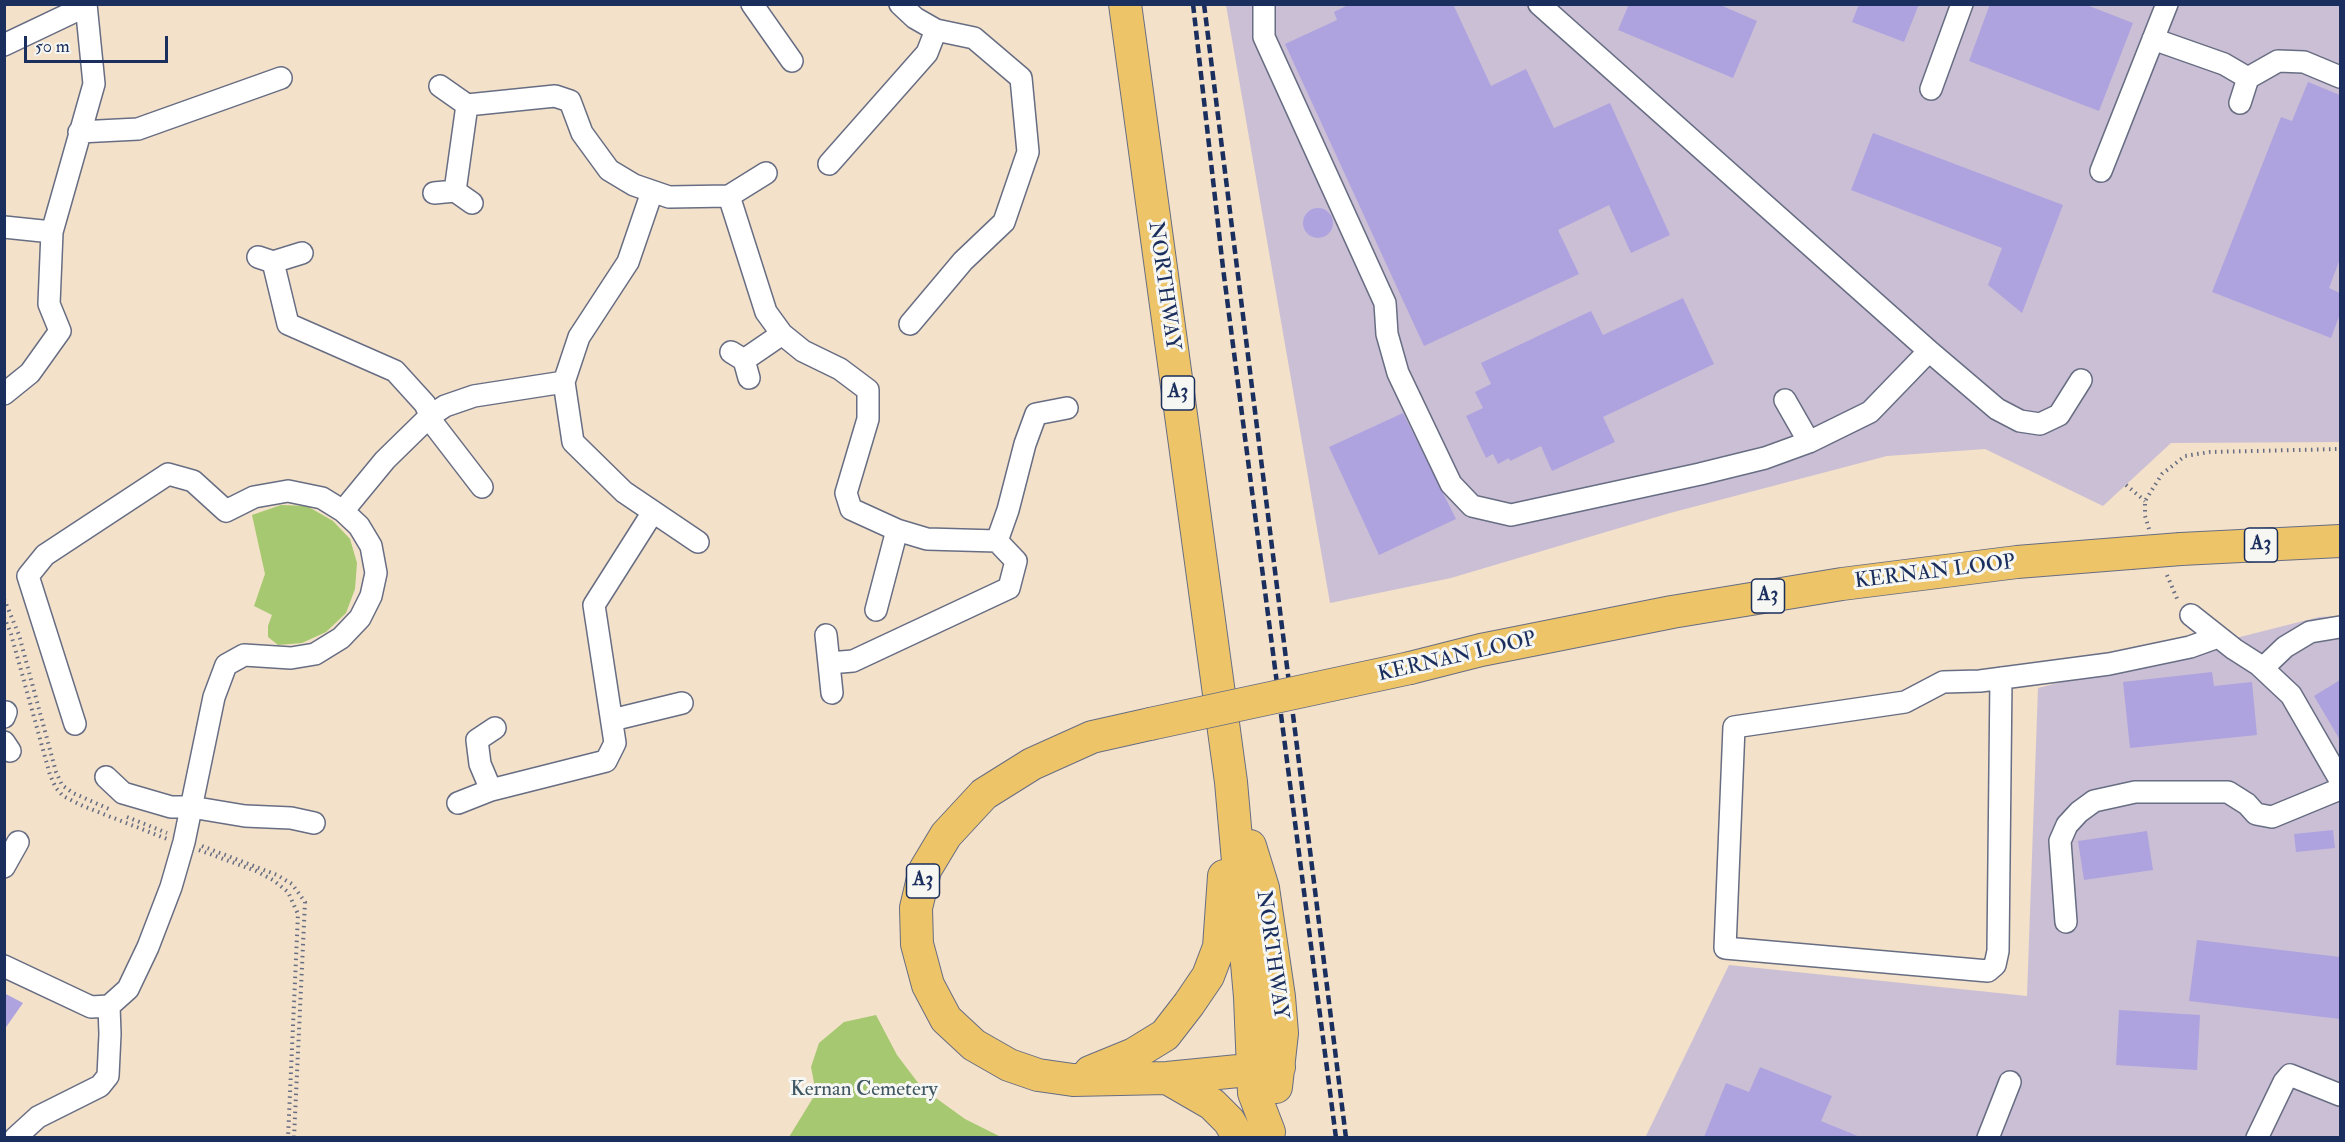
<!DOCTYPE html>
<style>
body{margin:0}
#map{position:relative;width:2345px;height:1142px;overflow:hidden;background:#f3e1c9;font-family:"IM FELL Double Pica",serif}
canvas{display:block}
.frame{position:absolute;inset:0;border:6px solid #1b2f5e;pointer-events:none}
.scale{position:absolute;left:24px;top:36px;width:144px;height:27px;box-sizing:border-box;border:3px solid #1b2f5e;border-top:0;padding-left:8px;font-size:18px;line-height:21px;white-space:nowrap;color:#1b2f5e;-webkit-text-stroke:4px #f6f6f2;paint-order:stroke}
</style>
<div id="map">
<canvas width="2345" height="1142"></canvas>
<div class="frame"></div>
<div class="scale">50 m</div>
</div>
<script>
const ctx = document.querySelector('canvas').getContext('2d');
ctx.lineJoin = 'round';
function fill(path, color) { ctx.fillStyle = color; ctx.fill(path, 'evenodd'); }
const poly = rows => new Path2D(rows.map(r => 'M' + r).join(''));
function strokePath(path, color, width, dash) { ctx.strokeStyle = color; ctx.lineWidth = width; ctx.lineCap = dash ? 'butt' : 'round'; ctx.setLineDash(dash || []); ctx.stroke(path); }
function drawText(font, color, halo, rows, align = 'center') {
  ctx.font = font + ' "IM FELL Double Pica",serif'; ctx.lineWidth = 6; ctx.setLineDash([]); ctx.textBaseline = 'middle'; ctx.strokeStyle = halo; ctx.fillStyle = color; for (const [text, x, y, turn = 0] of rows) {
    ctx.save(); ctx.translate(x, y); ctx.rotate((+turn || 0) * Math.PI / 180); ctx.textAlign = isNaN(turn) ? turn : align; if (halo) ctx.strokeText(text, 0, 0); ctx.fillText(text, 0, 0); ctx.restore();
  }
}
const industrial = poly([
 [1226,5,2340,5,2340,442,2171,443,2103,506,1985,449,1887,456,1670,513,1451,578,1330,603],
 [2340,616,2340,1137,1645,1138,1729,965,2027,996,2038,688,2319,617]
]);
const green = poly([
 [281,505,307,506,333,521,350,539,357,563,355,589,346,613,326,632,302,643,278,645,268,637,268,626,272,615,254,606,265,574,252,515],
 [876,1015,897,1055,922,1088,965,1119,1001,1137,789,1137,816,1093,811,1067,819,1043,844,1022]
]);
const building = poly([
 [1350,4,1453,4,1491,86,1526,69,1554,128,1610,103,1670,235,1631,253,1609,205,1558,230,1579,274,1424,346,1285,44,1337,20,1334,12],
 [1629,4,1718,4,1757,21,1733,78,1618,30],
 [1859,4,1919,4,1904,42,1852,22],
 [1990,4,2084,4,2133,23,2099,111,1969,61],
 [2308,82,2340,95,2340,259,2329,288,2340,293,2340,314,2331,338,2212,292,2281,117,2292,121],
 [1873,133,2063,205,2022,313,1988,285,2002,248,1851,190],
 '1303 223a15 15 0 1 1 30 0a15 15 0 1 1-30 0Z',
 [1683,298,1714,364,1603,417,1615,442,1552,471,1541,446,1510,461,1509,458,1498,464,1493,454,1486,458,1466,416,1483,408,1475,392,1491,384,1481,363,1591,311,1603,335],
 [1403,413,1456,519,1379,555,1329,447],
 [2212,672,2214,686,2252,682,2257,735,2130,748,2123,682],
 [2340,680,2340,740,2314,696],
 [2333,830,2335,848,2296,852,2294,834],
 [2147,831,2153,870,2084,880,2078,841],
 [2197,940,2340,957,2340,1019,2189,1001],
 [4,993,23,1003,4,1030],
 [2119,1010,2200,1015,2197,1070,2116,1065],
 [1760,1067,1832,1096,1821,1121,1860,1137,1704,1137,1726,1083,1749,1092]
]);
const path = poly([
 [2126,485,2145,501],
 [2149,529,2145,516,2145,501,2162,474,2185,456,2210,452,2340,449],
 [2167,575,2178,601],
 [4,599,19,635,56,772,62,785,73,793,109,809],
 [4,617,11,634,50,775,56,788,63,796,83,806,167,839],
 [127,817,167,833],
 [202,846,277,875,292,884,305,902,294,1138],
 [199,850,256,871,273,880,288,892,298,914,288,1138]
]);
const minor = poly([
 [752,4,792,61],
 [900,4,915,18,936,30,974,38,1021,78,1028,152,1004,222,963,261,910,324],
 [1264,4,1264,37,1385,303,1387,334,1398,373,1451,484,1472,506,1511,515,1700,474,1765,458,1809,442,1870,412,1929,351],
 [1539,4,1929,351,1997,409,2020,421,2040,424,2059,415,2081,380],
 [2153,39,2224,64,2248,78,2240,103],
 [4,45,86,6],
 [2248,78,2278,61,2304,62,2340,77],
 [440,86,467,105,555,96,570,101,582,133,609,170,634,185,669,197,729,196,766,173],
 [1931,89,1962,4],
 [79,132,138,129,281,78],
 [829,164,927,53,936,30],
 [2101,171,2167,4],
 [455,191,467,105],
 [652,192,628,262,579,337,564,382,573,442,624,492,698,542],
 [434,193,455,191,472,203],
 [729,196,766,312,782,334,803,351,840,369,868,390,868,419,846,493,851,509,897,530,927,539,997,541,1016,561,1009,588,853,661,829,663],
 [4,227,52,232],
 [258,257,273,262,302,253],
 [273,262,288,324,395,371,425,404,435,426,482,487],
 [731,352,744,360,749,378],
 [744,360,782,334],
 [4,394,30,373,60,331,49,304,52,232,94,84,86,4],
 [1785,400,1809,442],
 [343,511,385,460,430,416,445,406,474,396,564,382],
 [997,541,1008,510,1025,444,1036,414,1067,408],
 [876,610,897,530],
 [2191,615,2234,649,2259,665,2291,695,2340,780],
 [826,635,832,693],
 [2263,668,2285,647,2310,632,2340,627],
 [2001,678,1998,951,1995,965,1988,971,1725,948,1734,727,1905,702,1943,682,1980,681,2109,664,2190,647,2218,637],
 [4,717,6,712],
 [612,720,682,703],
 [4,742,10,751],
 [106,777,123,793,171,807,191,807,245,816,291,818,314,823],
 [491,790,480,764,477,740,495,728],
 [458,803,491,790,606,761,615,743,594,605,653,512],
 [4,867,18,842],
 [2066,922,2060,841,2067,825,2079,812,2094,801,2135,792,2228,792,2247,804,2256,814,2272,817,2340,789],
 [4,966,91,1007,109,1006,128,989,148,947,171,887,184,842,214,697,226,665,244,655,291,658,315,654,341,638,360,618,371,596,376,573,371,546,359,526,343,511,322,498,288,491,254,497,226,511,193,481,168,474,45,555,28,576,75,724],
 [15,1138,38,1117,100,1086,108,1076,110,1034,109,1006],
 [1988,1138,2010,1082],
 [2257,1138,2284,1082,2290,1075,2340,1095]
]);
const highway = poly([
 [1125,4,1231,782,1250,997,1254,1093,1269,1132],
 [2181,549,2340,541],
 [1410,668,1481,650,1672,612,1842,584,2017,562,2130,553],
 [1150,724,1092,737,1032,764,984,794,946,835,925,870,916,908,917,944,928,985,946,1019,974,1045,1009,1065,1038,1075,1073,1080,1167,1078,1279,1067],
 [1250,846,1263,888,1279,997,1282,1033,1276,1087],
 [1090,1072,1134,1054,1165,1035,1189,1004,1208,976,1219,947,1224,876],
 [1167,1078,1212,1104,1229,1121,1239,1138]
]);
const rail = poly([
 [1193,4,1223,268,1336,1138],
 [1204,4,1346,1138]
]);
const highwayBridge = poly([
 [2130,553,2181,549],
 [1150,724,1410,668]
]);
const shields = [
 [1178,393,33],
 [2261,545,33],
 [1768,596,33],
 [923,881,33]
];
const shieldNames = [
 ["A3",1178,393],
 ["A3",2261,545],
 ["A3",1768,596],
 ["A3",923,881]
];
const streetNames = [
 ["NORTHWAY",1163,286,82],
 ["KERNAN LOOP",1935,573,-7],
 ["KERNAN LOOP",1457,658,-13],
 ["NORTHWAY",1271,955,82]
];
const parkNames = [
 ["Kernan Cemetery",864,1090]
];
fill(industrial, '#cbbfd5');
fill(green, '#a6c870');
fill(building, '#aea3df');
strokePath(minor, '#676d83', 24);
strokePath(highway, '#676d83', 34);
strokePath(path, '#676d83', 4, [1.5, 4.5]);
strokePath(minor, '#fff', 21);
strokePath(highway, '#eec469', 32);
strokePath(rail, '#1b2f5e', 4.5, [9, 4.5]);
strokePath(highwayBridge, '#676d83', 34, []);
strokePath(highwayBridge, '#eec469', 32);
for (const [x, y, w] of shields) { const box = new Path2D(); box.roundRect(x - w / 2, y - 17, w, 34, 4.5); ctx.fillStyle = '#f6f6f2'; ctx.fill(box); strokePath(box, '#1b2f5e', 1.5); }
drawText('bold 20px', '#1b2f5e', null, shieldNames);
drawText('21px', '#1b2f5e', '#f6f6f2', streetNames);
drawText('21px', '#3e5562', '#f6f6f2', parkNames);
</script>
